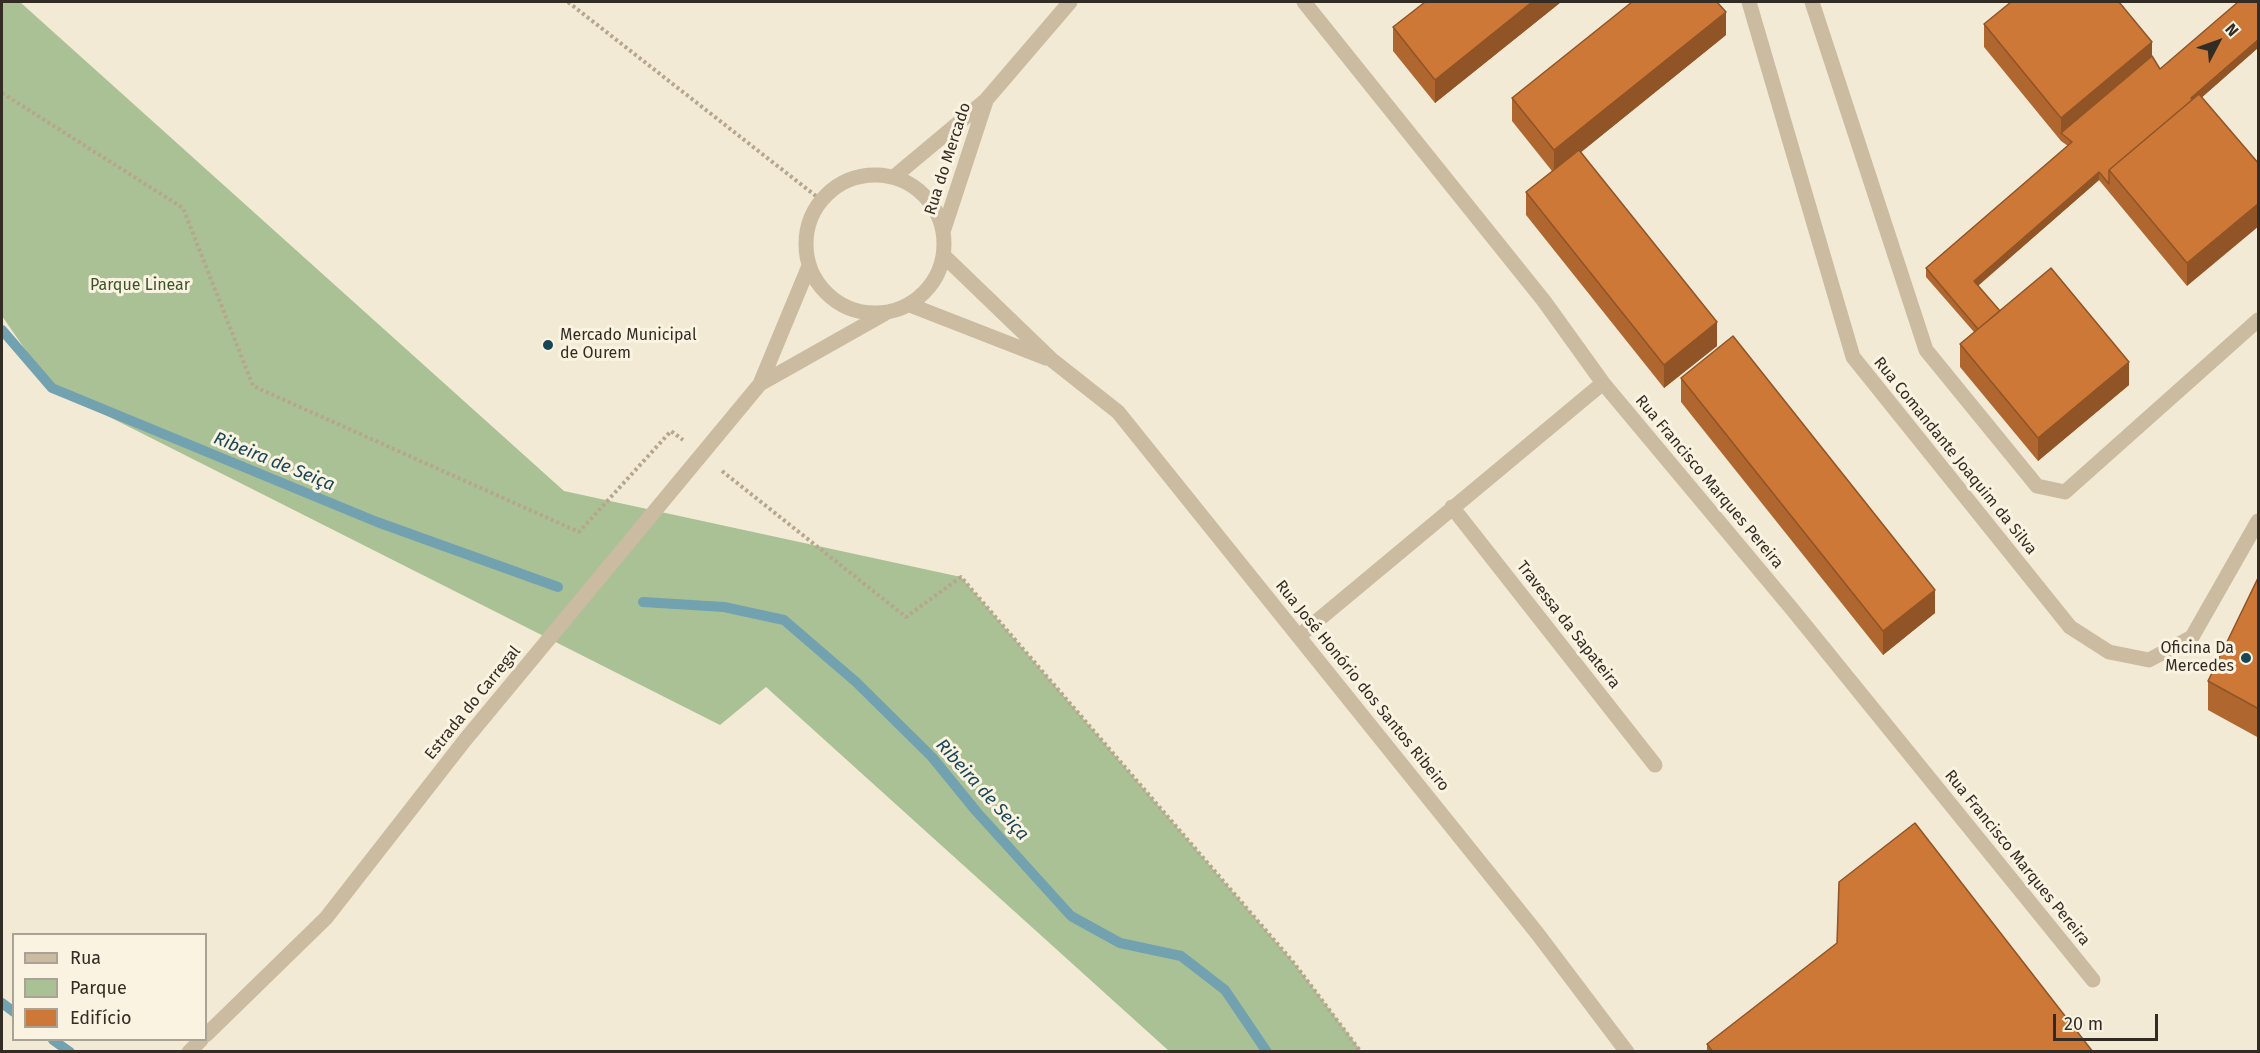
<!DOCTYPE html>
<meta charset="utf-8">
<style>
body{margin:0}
#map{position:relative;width:2260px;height:1053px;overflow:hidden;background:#f2ead5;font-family:"Fira Sans",sans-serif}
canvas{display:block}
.frame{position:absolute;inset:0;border:3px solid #332c24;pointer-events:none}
.legend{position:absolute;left:12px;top:933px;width:195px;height:108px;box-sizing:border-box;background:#faf3e1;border:2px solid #aaa395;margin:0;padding:8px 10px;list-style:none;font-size:18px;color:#332c24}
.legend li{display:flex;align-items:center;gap:12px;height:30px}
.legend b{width:30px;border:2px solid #aaa395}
.north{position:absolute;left:2188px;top:12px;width:60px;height:60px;-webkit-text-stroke:4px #faf3e1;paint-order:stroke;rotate:49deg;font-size:16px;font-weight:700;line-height:24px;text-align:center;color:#332c24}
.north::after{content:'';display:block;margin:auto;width:21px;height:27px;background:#332c24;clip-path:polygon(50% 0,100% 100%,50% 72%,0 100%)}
.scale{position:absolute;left:2053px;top:1014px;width:105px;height:27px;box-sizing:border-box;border:3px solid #332c24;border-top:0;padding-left:8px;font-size:18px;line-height:21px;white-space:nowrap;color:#332c24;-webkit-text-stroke:4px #faf3e1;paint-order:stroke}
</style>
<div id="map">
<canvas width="2260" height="1053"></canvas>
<div class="frame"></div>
<ul class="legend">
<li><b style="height:8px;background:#cabba1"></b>Rua</li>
<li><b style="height:16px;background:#aac195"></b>Parque</li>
<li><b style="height:16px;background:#cd7837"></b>Edifício</li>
</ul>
<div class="north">N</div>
<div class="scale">20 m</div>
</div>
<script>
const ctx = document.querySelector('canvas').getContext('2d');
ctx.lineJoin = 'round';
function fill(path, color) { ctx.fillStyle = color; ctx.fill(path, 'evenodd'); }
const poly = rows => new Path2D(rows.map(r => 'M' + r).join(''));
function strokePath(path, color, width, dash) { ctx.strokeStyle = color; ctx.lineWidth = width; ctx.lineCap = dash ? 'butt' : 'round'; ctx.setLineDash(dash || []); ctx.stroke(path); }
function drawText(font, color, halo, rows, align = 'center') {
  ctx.font = font + ' "Fira Sans",sans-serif'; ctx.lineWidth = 6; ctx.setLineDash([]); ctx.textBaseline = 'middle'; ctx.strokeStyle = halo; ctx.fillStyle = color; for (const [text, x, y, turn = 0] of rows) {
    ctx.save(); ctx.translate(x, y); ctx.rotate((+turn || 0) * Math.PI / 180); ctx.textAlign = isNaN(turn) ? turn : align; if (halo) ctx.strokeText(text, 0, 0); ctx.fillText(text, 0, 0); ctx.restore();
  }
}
const green = poly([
 [2,2,20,2,564,491,961,577,1294,963,1361,1051,1169,1051,766,687,720,725,52,388,2,316]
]);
const stream = poly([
 [2,330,52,388,377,522,558,587],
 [643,602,724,607,784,620,856,682,932,757,976,811,1071,916,1120,943,1181,956,1225,990,1267,1052],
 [2,1003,14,1012],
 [53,1040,70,1052]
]);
const path = poly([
 [568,2,821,200],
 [2,93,183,208,253,386,579,532,671,431,683,440],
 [722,471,906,617,961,577,1294,963,1361,1052]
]);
const lane = poly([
 [1812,2,1926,350,2037,486,2065,492,2258,320]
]);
const street = poly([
 [1304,2,1544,301,1603,383,1792,609,2093,980],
 [1749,2,1853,357,2070,627,2109,652,2149,660,2192,637,2258,521],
 '806 244a69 69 0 1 1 138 0a69 69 0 1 1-138 0Z',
 [895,176,986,100,1070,2],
 [944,229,986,101],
 [944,256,1052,360,1118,412,1537,933,1627,1052],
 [910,305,1046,358],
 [760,384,884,314],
 [1452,507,1655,765],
 [1299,636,1603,383],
 [206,1035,326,918,465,740,760,384,809,266],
 [189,1052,201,1040]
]);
const wall = poly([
 [1425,2,1561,2,1435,103,1393,51,1393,27],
 [2259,2,2259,47,2202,97,2187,286,2099,180,1978,286,2000,311,2129,385,2038,461,1960,367,1960,344,1974,332,1926,277,1926,268,2068,146,2061,141,1984,47,1984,24,2152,56,2160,69],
 [1726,35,1581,152,1717,346,1664,388,1526,215,1526,192,1552,171,1512,121,1512,98],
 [1681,378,1935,613,1883,655,1681,402],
 [2259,576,2259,738,2208,710,2208,681],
 [1707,1044,2093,1052,1707,1052]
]);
const shadedWall = poly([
 [1532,2,1561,2,1435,103,1435,80],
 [1726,12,1726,35,1554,174,1554,150],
 [2259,39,2259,47,2191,107,2191,98],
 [2152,42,2152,65,2061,133,2061,118],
 [2099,172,2099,180,1974,289,1974,281],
 [2259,203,2259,226,2187,286,2187,263],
 [1717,322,1717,346,1664,388,1664,365],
 [2129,362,2129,385,2038,461,2038,438],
 [1935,590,1935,613,1883,655,1883,631]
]);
const building = poly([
 [1425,2,1532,2,1435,80,1393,27,1425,2],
 [1632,2,1717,2,1726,12,1554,150,1512,98,1632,2],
 [2011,2,2119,2,2152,42,2061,118,1984,24,2011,2],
 [2238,2,2259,2,2259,39,2191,98,2192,100,2109,170,2109,184,2099,172,1974,281,2000,311,1978,329,1926,268,2072,142,2061,133,2152,56,2160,69,2238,2],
 [2199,94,2259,164,2259,203,2187,263,2109,170,2199,94],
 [1579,150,1717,322,1664,365,1526,192,1579,150],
 [2051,268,2129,362,2038,438,1960,344,2051,268],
 [1733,336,1935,590,1883,631,1681,378,1733,336],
 [2259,576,2259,709,2208,681,2259,576],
 [1915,823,2093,1052,1713,1052,1707,1044,1837,943,1839,882,1915,823]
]);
const markers = [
 [548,345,6,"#184657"],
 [2246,658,6,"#184657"]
];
const streetNames = [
 ["Rua do Mercado",948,159,-72],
 ["Rua Comandante Joaquim da Silva",1955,456,51],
 ["Rua Francisco Marques Pereira",1709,482,50],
 ["Travessa da Sapateira",1568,625,52],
 ["Rua José Honório dos Santos Ribeiro",1362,686,51],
 ["Estrada do Carregal",473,703,-51],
 ["Rua Francisco Marques Pereira",2017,858,51]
];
const parkNames = [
 ["Parque Linear",140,286]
];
const poiNames = [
 ["Mercado Municipal",560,336],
 ["de Ourem",560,354],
 ["Oficina Da",2234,649,"right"],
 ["Mercedes",2234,667,"right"]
];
const waterNames = [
 ["Ribeira de Seiça",274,462,22],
 ["Ribeira de Seiça",982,790,48]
];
fill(green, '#aac195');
strokePath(stream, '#72a2b0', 10);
strokePath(path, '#b6a68b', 4, [3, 3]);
strokePath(lane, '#cabba1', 15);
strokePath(street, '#cabba1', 15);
fill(wall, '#b0672f');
fill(shadedWall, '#905426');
fill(building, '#cd7837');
strokePath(building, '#905426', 1.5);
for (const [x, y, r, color] of markers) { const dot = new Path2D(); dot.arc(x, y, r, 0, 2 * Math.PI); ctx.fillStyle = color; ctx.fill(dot); strokePath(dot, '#faf3e1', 2); }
drawText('16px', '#332c24', '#faf3e1', streetNames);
drawText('16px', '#3a5327', '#faf3e1', parkNames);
drawText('16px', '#332c24', '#faf3e1', poiNames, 'left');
drawText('italic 18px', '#184657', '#faf3e1', waterNames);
</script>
